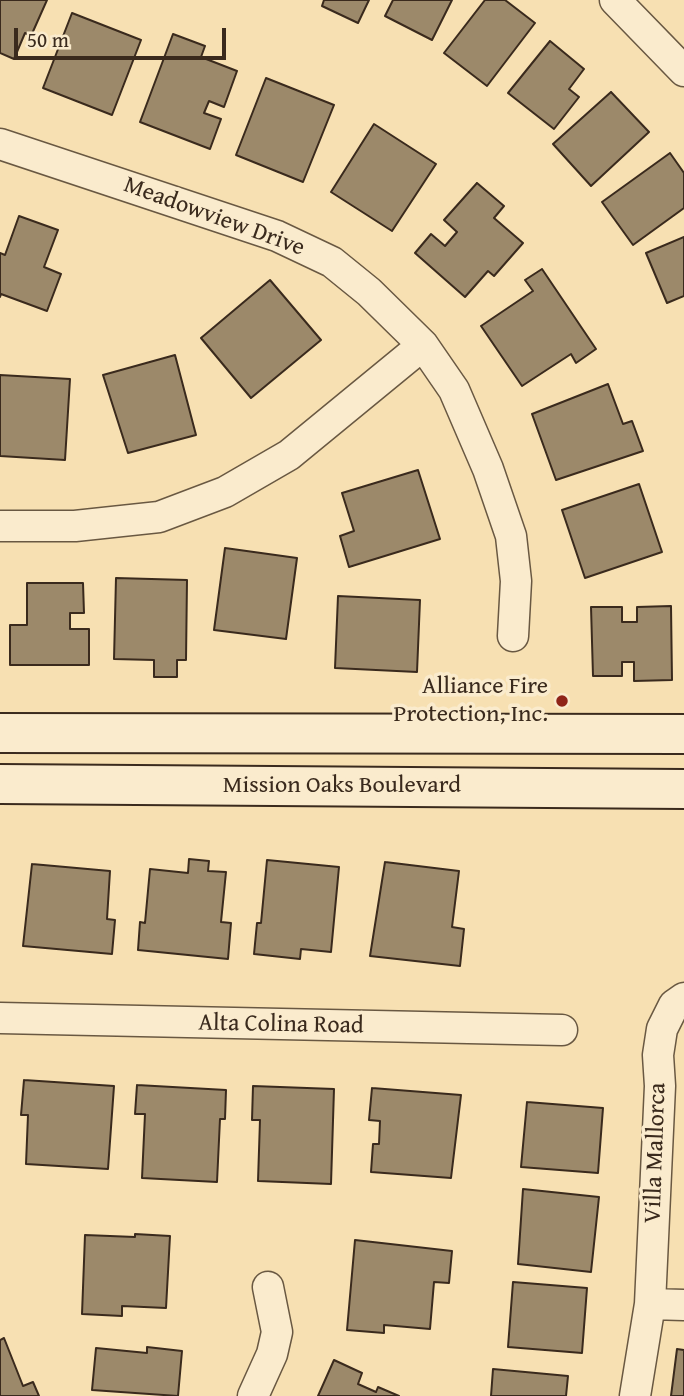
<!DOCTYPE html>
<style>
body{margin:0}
#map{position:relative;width:684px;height:1396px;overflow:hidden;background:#f7e0b2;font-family:"Gentium Book Plus",serif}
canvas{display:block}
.scale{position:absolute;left:14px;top:28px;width:212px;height:32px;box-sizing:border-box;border:4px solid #3a2a1d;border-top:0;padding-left:9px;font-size:21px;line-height:24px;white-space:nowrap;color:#3a2a1d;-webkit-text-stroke:5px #faebcd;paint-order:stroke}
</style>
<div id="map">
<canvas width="684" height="1396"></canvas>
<div class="scale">50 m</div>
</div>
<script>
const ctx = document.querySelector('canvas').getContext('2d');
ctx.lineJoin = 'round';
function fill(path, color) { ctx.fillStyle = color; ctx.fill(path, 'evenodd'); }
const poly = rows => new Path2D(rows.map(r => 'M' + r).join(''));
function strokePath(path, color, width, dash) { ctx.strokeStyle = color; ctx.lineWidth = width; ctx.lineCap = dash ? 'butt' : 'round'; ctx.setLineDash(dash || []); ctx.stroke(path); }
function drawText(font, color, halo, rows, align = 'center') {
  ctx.font = font + ' "Gentium Book Plus",serif'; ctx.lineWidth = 7; ctx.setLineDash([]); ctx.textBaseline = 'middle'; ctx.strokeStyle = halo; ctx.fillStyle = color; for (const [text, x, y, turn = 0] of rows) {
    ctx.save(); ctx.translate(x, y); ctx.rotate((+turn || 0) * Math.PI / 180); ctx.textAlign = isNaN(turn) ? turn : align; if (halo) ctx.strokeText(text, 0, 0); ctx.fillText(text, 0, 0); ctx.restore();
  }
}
const building = poly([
 [0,0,47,0,31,36,25,33,14,59,0,53,0,0],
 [324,0,369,0,358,23,322,6,324,0],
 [393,0,452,0,432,40,385,16,393,0],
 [485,0,505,0,535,23,487,86,444,53,485,0],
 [72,13,141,40,112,115,43,88,72,13],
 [173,34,205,46,201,57,237,71,224,107,209,101,204,113,221,119,210,149,140,122,173,34],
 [550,41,584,69,569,89,579,97,554,129,508,93,550,41],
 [266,78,334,105,303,182,236,155,266,78],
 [611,92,649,132,591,186,553,144,611,92],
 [374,124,436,164,392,231,331,192,374,124],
 [670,153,684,173,684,208,633,245,602,202,670,153],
 [477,183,504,206,494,218,523,243,494,276,488,271,465,297,415,253,431,234,445,246,457,232,444,220,477,183],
 [19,216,58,230,44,267,61,274,47,311,1,294,0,297,0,253,5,255,19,216],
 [684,237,684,296,667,303,646,253,684,237],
 [542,269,596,349,576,363,571,354,522,386,481,326,533,291,525,280,542,269],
 [270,280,321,340,251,398,201,338,270,280],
 [175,355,196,435,128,453,103,375,175,355],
 [0,375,70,379,65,460,0,456,0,375],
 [608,384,623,424,632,421,643,451,556,480,532,414,608,384],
 [418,470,440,539,349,567,340,536,354,531,342,493,418,470],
 [639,484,662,552,585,578,562,510,639,484],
 [225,548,297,558,286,639,214,630,225,548],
 [116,578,187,580,186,660,177,660,177,677,154,677,154,660,114,659,116,578],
 [27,583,83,583,84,613,70,613,70,629,89,629,89,665,10,665,10,625,27,625,27,583],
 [338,596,420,600,417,672,335,668,338,596],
 [671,606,672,680,634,681,634,662,622,662,622,676,593,676,591,607,622,607,622,622,637,622,637,607,671,606],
 [189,859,209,861,208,871,226,872,221,922,231,923,228,959,138,950,140,922,145,923,150,869,188,873,189,859],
 [267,860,339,867,331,952,301,949,300,959,254,954,257,923,261,923,267,860],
 [385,862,459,871,452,927,464,929,460,966,370,956,385,862],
 [32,864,110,871,107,919,115,920,112,954,23,946,32,864],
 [24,1080,114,1086,108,1169,26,1164,28,1115,21,1115,24,1080],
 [137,1085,226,1090,225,1119,220,1119,217,1182,142,1178,145,1114,135,1114,137,1085],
 [253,1086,334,1089,331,1184,258,1181,260,1120,252,1120,253,1086],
 [372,1088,461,1095,451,1178,371,1172,373,1144,379,1144,380,1121,369,1120,372,1088],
 [527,1102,603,1108,598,1173,521,1167,527,1102],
 [523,1189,599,1197,591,1272,518,1264,523,1189],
 [135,1234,170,1236,166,1308,122,1306,122,1316,82,1314,85,1235,135,1237,135,1234],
 [355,1240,452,1251,449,1283,434,1282,430,1329,384,1325,384,1333,347,1330,355,1240],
 [513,1282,587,1288,582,1353,508,1347,513,1282],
 [4,1338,23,1386,33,1382,39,1396,0,1396,0,1340,4,1338],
 [147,1347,182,1351,178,1396,92,1390,96,1348,147,1353,147,1347],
 [677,1349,684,1350,684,1396,671,1396,677,1349],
 [334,1360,362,1373,358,1384,376,1392,378,1387,399,1396,318,1396,334,1360],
 [493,1369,568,1376,566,1396,491,1396,493,1369]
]);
const minor = poly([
 [615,0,684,71],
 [0,144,277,236,332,262,369,292,423,345,454,390,488,469,511,536,516,581,513,636],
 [0,526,75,526,159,517,225,492,289,455,423,345],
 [0,1018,562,1030],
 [650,1304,684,1305],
 [253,1396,272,1354,277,1332,268,1287],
 [635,1396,650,1304,660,1086,658,1055,662,1029,674,1005,684,998]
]);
const secondary = poly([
 [0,733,684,734],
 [0,784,684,789]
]);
const markers = [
 [562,701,7,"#8f2418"]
];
const streetNames = [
 ["Meadowview Drive",214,217,20],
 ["Mission Oaks Boulevard",342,786],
 ["Alta Colina Road",281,1025,1],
 ["Villa Mallorca",656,1153,-88]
];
const poiNames = [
 ["Alliance Fire",548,687],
 ["Protection, Inc.",548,715]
];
fill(building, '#9c896a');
strokePath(building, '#3a2a1d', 2);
strokePath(minor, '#695842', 33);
strokePath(secondary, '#3a2a1d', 42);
strokePath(minor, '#faebcd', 30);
strokePath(secondary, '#faebcd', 38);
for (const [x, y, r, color] of markers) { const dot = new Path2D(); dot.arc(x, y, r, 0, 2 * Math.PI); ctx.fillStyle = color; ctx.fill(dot); strokePath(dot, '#faebcd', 2.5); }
drawText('24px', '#3a2a1d', '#faebcd', streetNames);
drawText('24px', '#3a2a1d', '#faebcd', poiNames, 'right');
</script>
